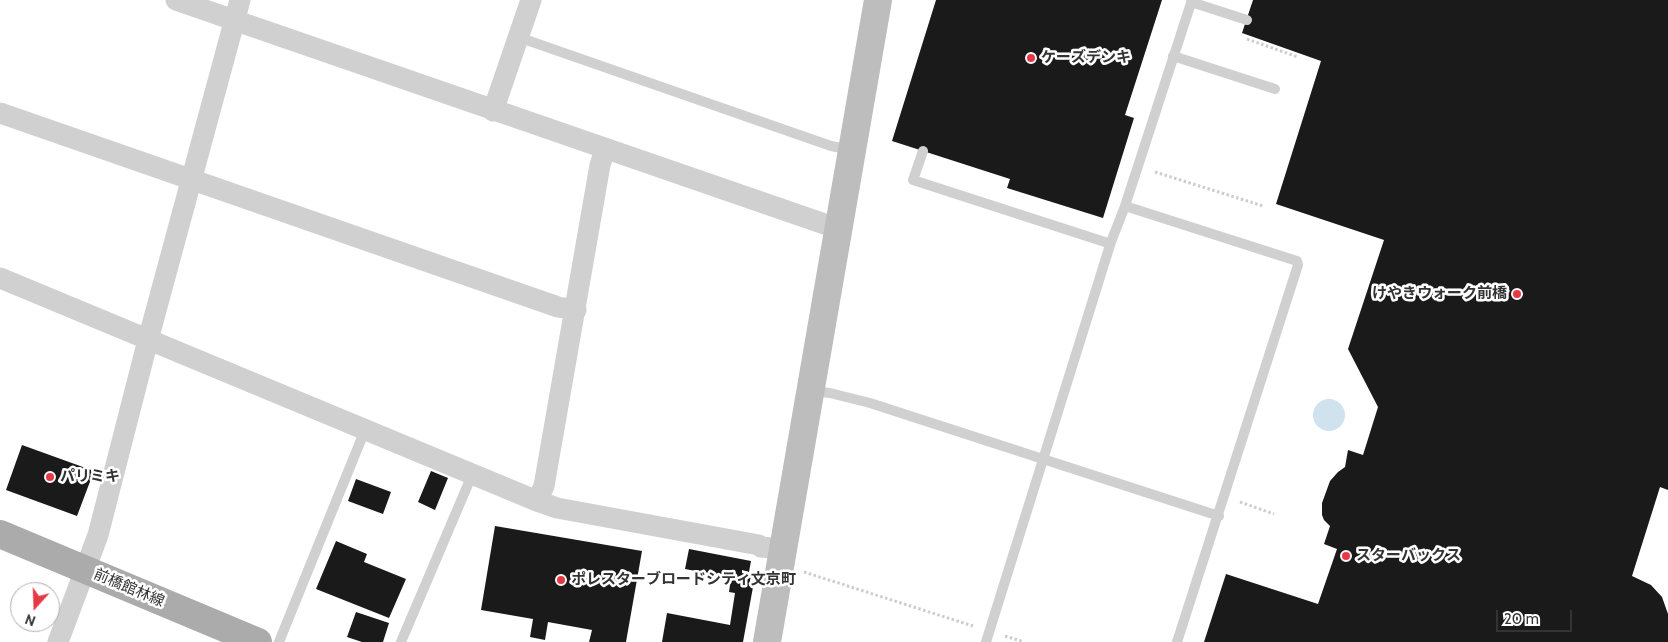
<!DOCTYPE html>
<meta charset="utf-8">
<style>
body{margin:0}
#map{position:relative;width:1668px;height:642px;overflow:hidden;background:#fff;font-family:Cabin,sans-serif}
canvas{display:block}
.north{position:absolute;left:10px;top:582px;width:50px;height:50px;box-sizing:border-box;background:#fff;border:1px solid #adadad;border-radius:50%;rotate:200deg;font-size:14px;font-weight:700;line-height:20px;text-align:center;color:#333}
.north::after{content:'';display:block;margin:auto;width:18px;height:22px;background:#e63946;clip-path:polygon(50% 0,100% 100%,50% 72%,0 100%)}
.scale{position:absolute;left:1496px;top:610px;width:76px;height:22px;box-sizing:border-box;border:2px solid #333;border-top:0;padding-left:6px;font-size:15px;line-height:18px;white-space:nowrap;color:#333;-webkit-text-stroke:4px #fff;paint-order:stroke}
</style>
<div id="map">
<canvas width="1668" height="642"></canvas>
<div class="north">N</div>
<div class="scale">20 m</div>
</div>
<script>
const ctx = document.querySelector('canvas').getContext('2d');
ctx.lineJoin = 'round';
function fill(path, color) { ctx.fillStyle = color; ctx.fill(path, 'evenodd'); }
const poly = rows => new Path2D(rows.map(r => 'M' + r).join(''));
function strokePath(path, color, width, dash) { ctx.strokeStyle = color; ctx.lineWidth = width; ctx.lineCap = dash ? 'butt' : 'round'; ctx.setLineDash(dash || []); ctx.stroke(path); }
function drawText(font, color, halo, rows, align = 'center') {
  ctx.font = font + ' Cabin,"Noto Sans JP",sans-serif'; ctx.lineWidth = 5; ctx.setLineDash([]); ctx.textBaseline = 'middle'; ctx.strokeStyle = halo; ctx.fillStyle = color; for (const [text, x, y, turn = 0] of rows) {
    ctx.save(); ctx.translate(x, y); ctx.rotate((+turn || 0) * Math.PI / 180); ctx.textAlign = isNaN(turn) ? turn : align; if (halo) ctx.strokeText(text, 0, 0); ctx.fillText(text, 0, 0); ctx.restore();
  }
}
const water = poly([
 '1313 415a16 16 0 1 1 32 0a16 16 0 1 1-32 0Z'
]);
const building = poly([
 [936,0,1162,0,1125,115,1134,118,1103,218,1007,188,1010,179,892,141],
 [1253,0,1668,0,1668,490,1660,487,1632,576,1651,585,1662,597,1668,614,1668,642,1204,642,1226,574,1318,604,1337,549,1324,544,1330,526,1324,520,1322,515,1322,503,1330,481,1338,472,1345,467,1348,450,1363,455,1378,407,1348,349,1384,240,1276,204,1321,61,1242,33],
 [22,445,94,471,77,516,6,490],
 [431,471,448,478,435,510,418,502],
 [356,479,391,492,383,514,348,501],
 [495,526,642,551,626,642,589,642,592,630,548,622,545,640,530,637,533,619,481,610],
 [336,541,367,554,364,562,406,579,389,618,316,589],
 [689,549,751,561,749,572,742,570,742,573,751,575,749,586,753,587,743,642,662,642,667,613,730,625,735,593,729,592,730,585,727,585,728,580,732,581,733,578,685,569],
 [356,612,389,623,383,642,362,642,347,637]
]);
const path = poly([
 [1247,39,1298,57],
 [1155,172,1263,206],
 [1240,502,1274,514],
 [804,572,973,626],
 [1005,636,1024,642]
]);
const lane = poly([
 [1191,2,1247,20],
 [518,37,831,146,851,150],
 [1173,56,1275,89],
 [923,151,913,180,1108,243,1111,242,1125,206,1192,0],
 [1125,206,1297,261,1298,265,1177,642],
 [812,391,830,393,870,403,1219,516],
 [279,642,365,430],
 [401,642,472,475],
 [986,642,1111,242]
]);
const street = poly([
 [176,0,839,229],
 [493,111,531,0],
 [0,113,558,307,576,310],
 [0,278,537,501,557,508,759,545,761,547,783,549],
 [537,501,544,486,600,165,605,150],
 [58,642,98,535,148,340,240,0]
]);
const secondary = poly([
 [767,642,878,0]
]);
const primary = poly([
 [0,534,258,642]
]);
const markers = [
 [1031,58,5,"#e63946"],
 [1517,294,5,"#e63946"],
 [50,477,5,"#e63946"],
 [1346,556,5,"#e63946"],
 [561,580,5,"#e63946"]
];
const poiNames = [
 ["ケーズデンキ",1041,58],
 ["けやきウォーク前橋",1507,294,"right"],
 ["パリミキ",60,477],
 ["スターバックス",1356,556],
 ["ポレスターブロードシティ文京町",571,580]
];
const streetNames = [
 ["前橋館林線",129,588,23]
];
fill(water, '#cfe2ee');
fill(building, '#1a1a1a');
strokePath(path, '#cdcdcd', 3, [2.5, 2.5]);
strokePath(lane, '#d0d0d0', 10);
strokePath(street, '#d0d0d0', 21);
strokePath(secondary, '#bdbdbd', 28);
strokePath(primary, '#ababab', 28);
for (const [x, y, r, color] of markers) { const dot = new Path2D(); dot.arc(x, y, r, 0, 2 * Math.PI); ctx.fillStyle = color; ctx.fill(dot); strokePath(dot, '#fff', 2); }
drawText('bold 15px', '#333', '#fff', poiNames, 'left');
drawText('15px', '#333', '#fff', streetNames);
</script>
